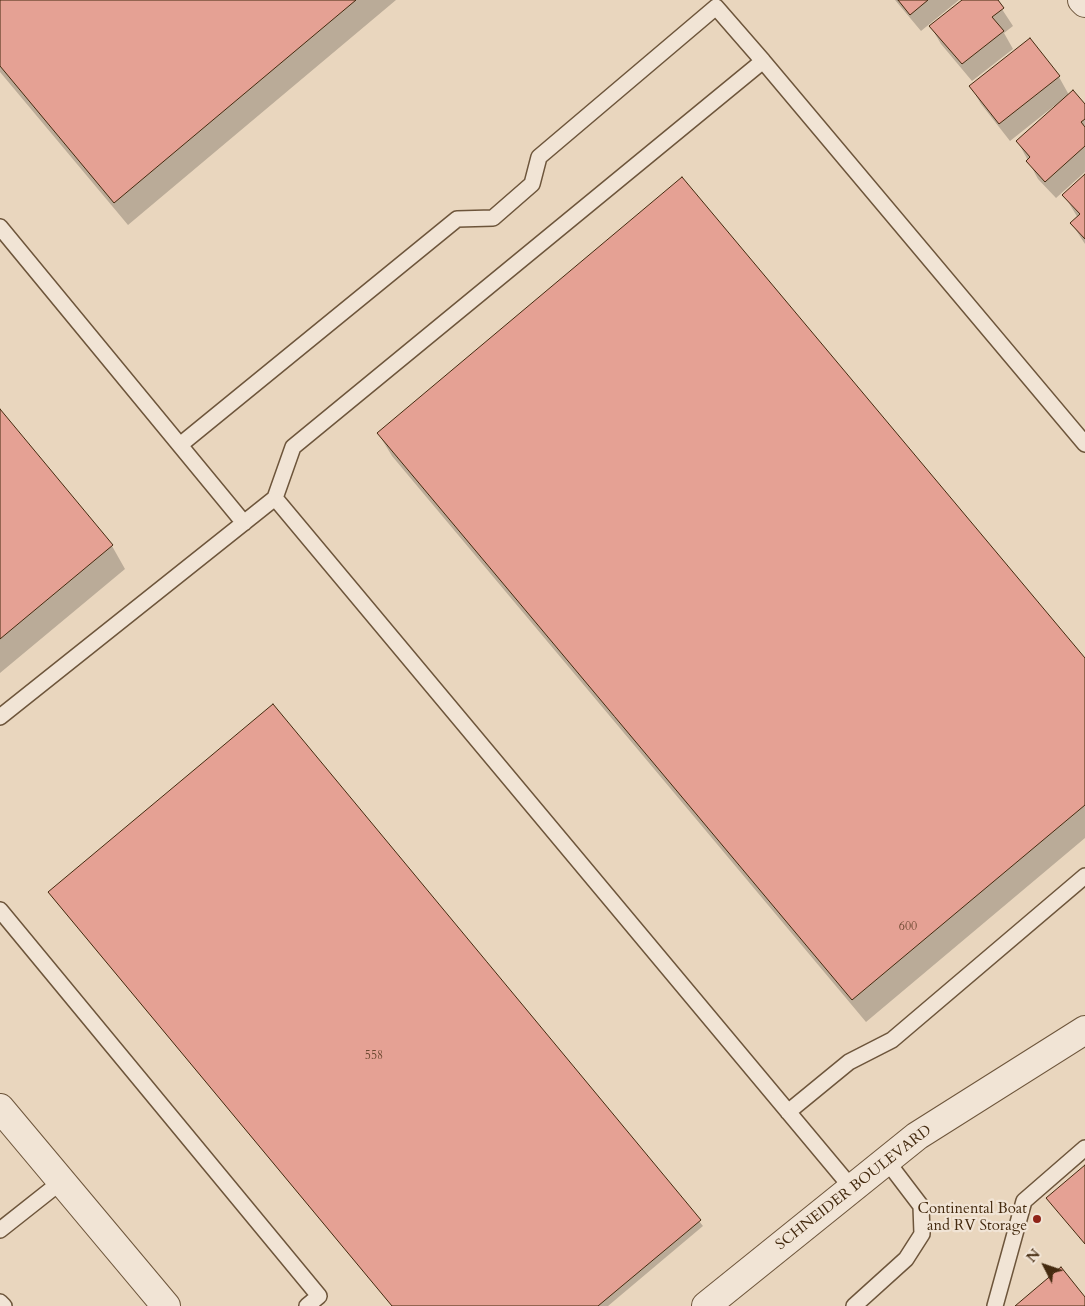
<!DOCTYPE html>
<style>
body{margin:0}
#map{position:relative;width:1085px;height:1306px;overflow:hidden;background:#e9d6be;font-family:Cardo,serif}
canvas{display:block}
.north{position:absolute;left:1020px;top:1241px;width:50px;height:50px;-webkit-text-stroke:4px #f1e4d5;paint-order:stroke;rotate:311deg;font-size:14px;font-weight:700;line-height:20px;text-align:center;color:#442a0f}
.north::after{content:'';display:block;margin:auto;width:18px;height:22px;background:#442a0f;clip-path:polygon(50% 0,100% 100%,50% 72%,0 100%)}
</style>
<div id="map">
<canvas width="1085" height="1306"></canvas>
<div class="north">N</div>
</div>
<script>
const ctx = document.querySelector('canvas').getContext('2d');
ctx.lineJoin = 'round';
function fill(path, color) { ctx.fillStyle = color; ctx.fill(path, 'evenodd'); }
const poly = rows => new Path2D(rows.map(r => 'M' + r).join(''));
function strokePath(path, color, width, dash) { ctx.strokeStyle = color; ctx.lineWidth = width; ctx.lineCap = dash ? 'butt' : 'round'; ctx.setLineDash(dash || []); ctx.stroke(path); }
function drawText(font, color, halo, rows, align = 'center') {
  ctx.font = font + ' Cardo,serif'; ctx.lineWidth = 4.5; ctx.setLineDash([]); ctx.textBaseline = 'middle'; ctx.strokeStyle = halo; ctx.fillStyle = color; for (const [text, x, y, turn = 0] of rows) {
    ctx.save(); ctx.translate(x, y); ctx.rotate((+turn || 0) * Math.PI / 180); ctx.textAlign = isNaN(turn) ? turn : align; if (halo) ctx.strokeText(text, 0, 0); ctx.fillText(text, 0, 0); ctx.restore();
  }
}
const shadow = poly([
 [0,0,396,0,128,225,0,72],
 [895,0,959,0,921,31],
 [964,0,996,0,1013,26,1004,33,1013,49,972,81,941,44,931,27],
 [1059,77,1069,95,1085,106,1085,172,1056,198,1038,179,1018,142,1055,108,1054,106,1010,141,981,104,971,87],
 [1085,176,1085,244,1072,224,1078,218,1064,195],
 [0,410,112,546,125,569,0,673],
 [378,433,1085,660,1085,838,866,1022,392,456],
 [272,706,703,1226,608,1306,392,1306,52,897]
]);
const building = poly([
 [0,0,356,0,114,203,0,66,0,0],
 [898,0,928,0,910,15,898,0],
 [962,0,998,0,1004,8,992,17,1004,31,962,64,929,26,962,0],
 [1030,38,1060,76,999,124,969,86,1030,38],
 [1073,90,1085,104,1085,119,1081,122,1085,127,1085,146,1045,182,1026,161,1030,157,1016,141,1073,90],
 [1085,174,1085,239,1070,223,1080,214,1062,195,1085,174],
 [682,177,1085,658,1085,805,852,1000,377,433,682,177],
 [0,409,113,545,0,639,0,409],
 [273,704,701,1220,598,1306,392,1306,48,892,273,704],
 [1085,1165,1085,1244,1046,1198,1085,1165],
 [1061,1267,1085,1297,1085,1306,1015,1306,1061,1267]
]);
const lane = poly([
 [0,227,244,523],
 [180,445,457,219,493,218,532,184,539,157,716,7,763,61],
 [275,498,293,447,763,61,1085,444],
 [0,717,275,498,851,1187],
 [0,910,319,1296,307,1306],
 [788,1112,849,1062,892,1040,1085,876],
 [0,1230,62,1181],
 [0,1302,4,1306],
 [854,1306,906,1259,922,1234,921,1206,886,1160],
 [995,1306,1024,1201,1085,1148]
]);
const street = poly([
 [1082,0,1085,3],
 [0,1108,166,1306],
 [706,1306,917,1136,1085,1030]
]);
const markers = [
 [1037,1219,5,"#8f2418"]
];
const numberNames = [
 ["600",908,927],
 ["558",374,1056]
];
const streetNames = [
 ["SCHNEIDER BOULEVARD",854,1188,-38]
];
const poiNames = [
 ["Continental Boat",1027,1210],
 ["and RV Storage",1027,1227]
];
fill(shadow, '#0003');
fill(building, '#e5a194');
strokePath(building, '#442a0f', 1);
strokePath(lane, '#6d553b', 18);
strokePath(street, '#6d553b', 30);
strokePath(lane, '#f1e4d5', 15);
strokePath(street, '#f1e4d5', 28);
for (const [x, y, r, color] of markers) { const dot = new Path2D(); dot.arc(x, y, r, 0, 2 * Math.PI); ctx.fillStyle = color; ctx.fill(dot); strokePath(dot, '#f1e4d5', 2); }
drawText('12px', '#6c4830', null, numberNames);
drawText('15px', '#442a0f', '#f1e4d5', streetNames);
drawText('15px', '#442a0f', '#f1e4d5', poiNames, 'right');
</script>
